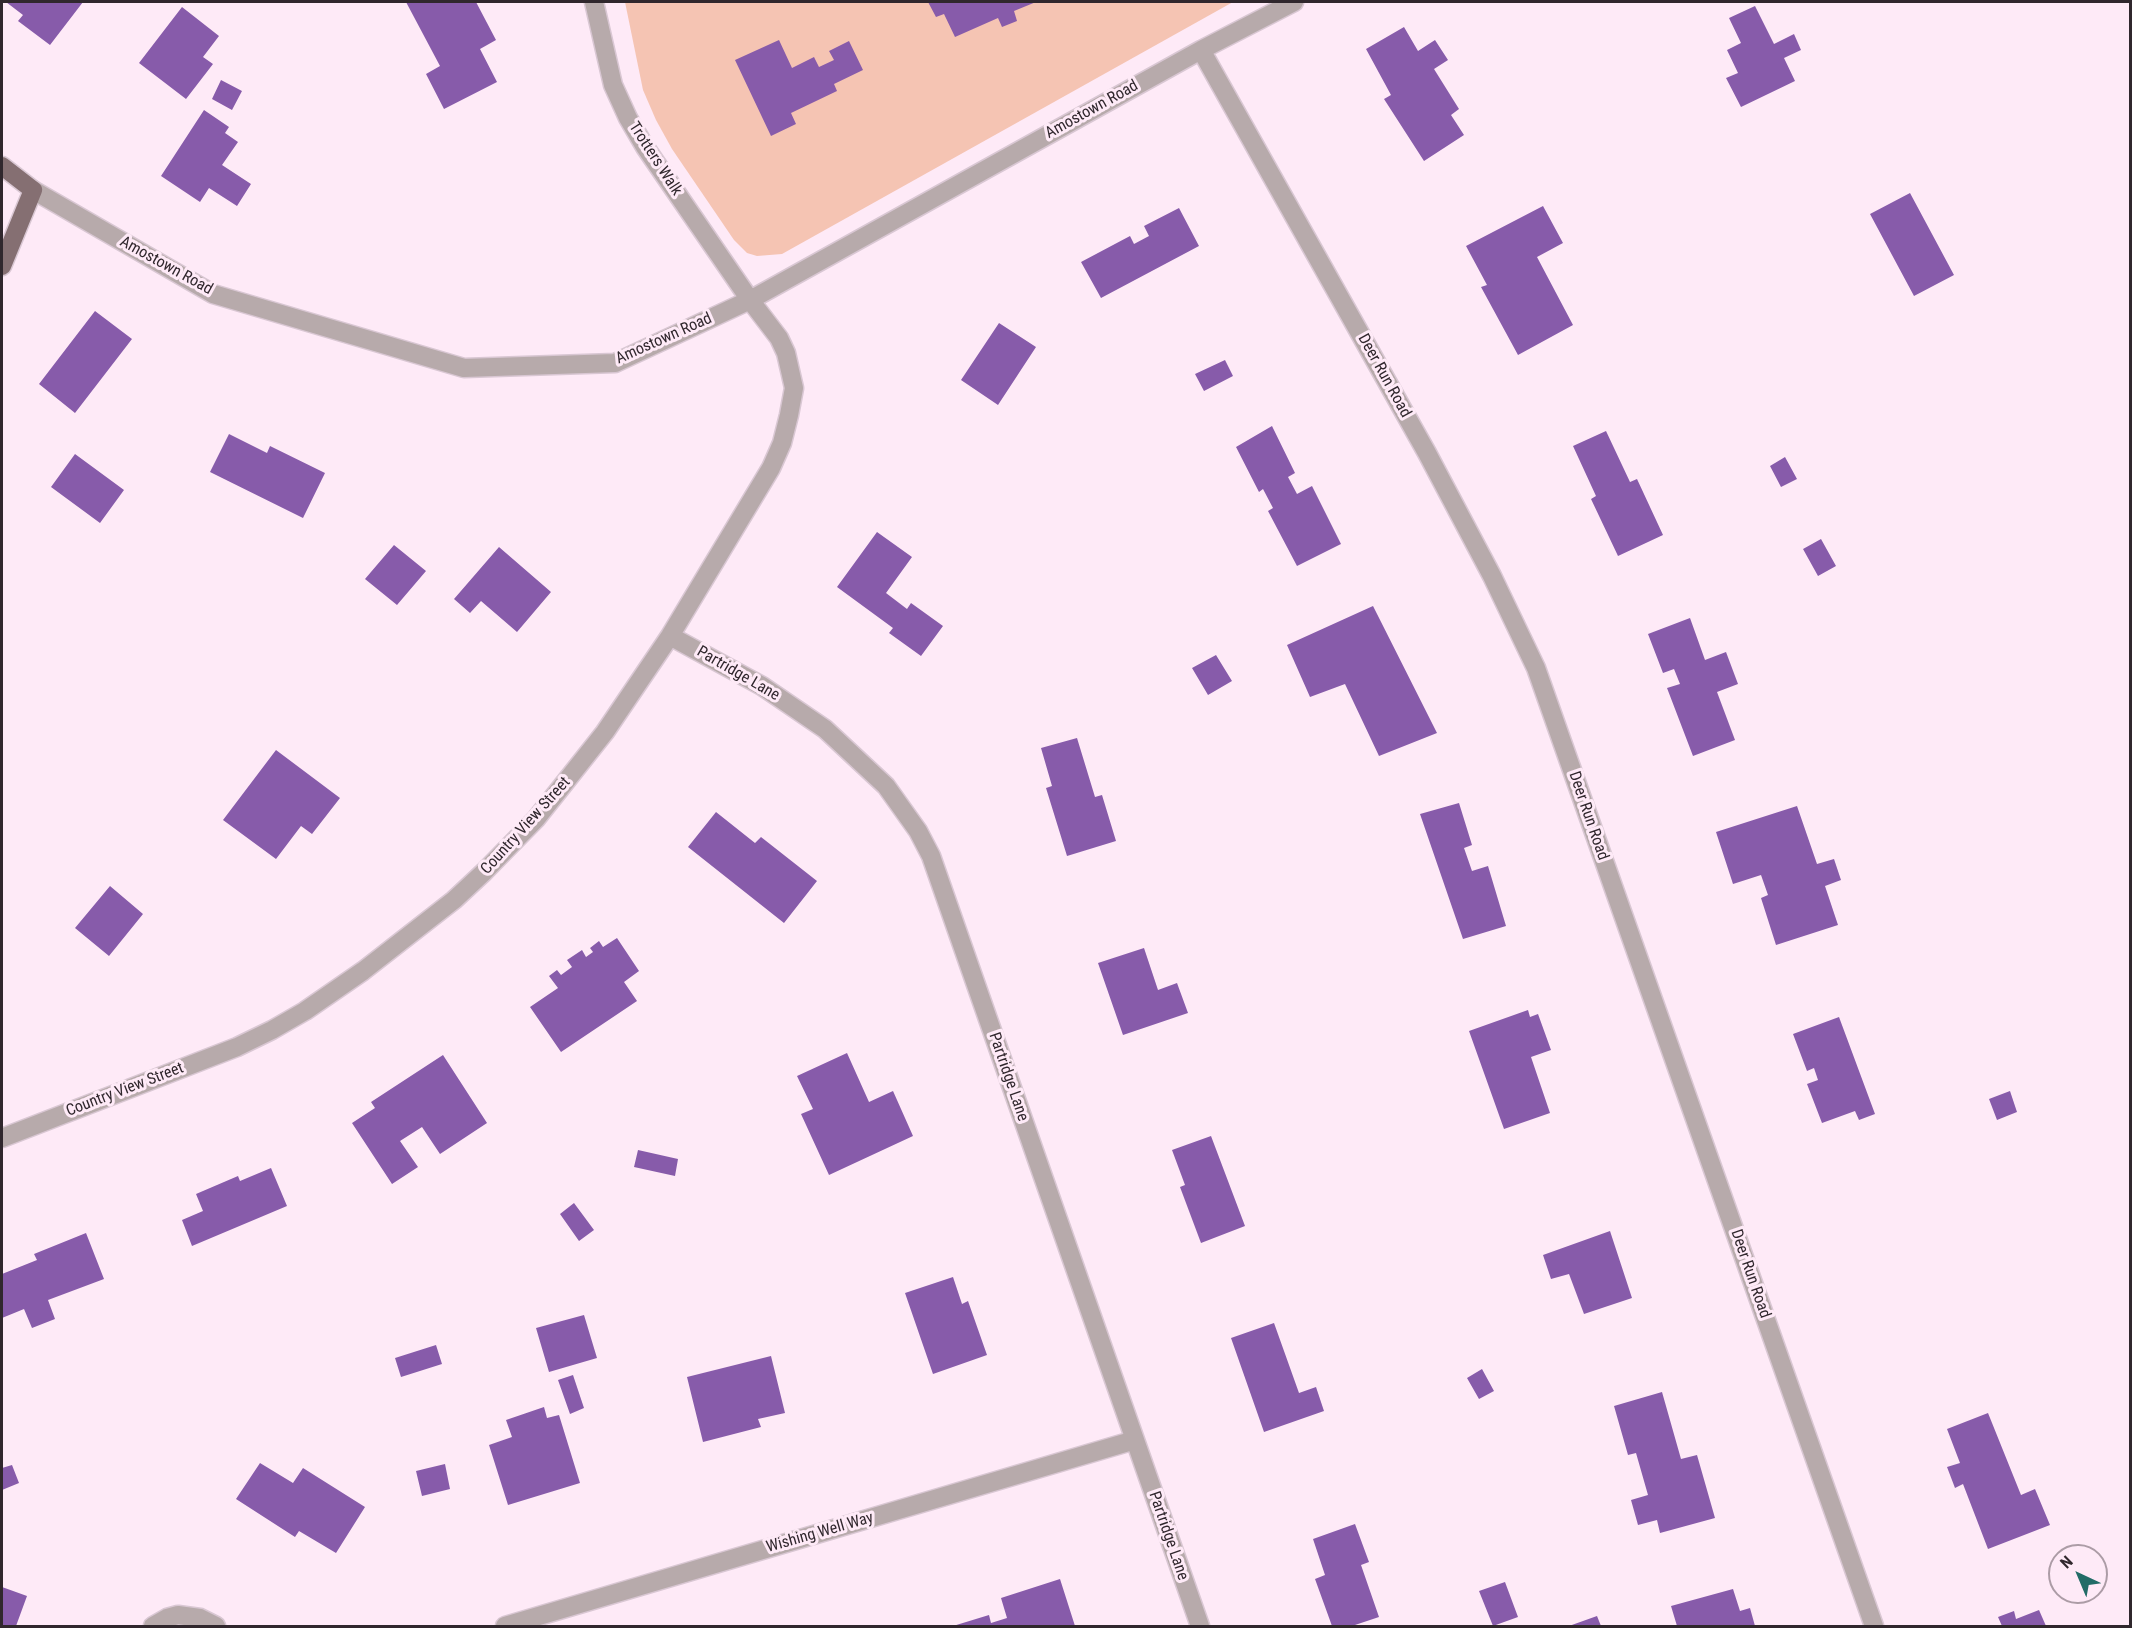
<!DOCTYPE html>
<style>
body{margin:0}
#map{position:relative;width:2132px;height:1628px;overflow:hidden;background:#feeaf7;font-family:"Roboto Condensed",sans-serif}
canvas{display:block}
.frame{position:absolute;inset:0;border:3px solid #30272d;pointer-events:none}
.north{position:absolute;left:2048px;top:1544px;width:60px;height:60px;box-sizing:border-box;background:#feeaf7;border:2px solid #ac9ca6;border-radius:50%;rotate:316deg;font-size:16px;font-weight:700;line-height:24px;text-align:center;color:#30272d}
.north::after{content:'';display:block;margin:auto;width:21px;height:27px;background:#226c67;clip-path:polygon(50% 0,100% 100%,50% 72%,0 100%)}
</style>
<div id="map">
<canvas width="2132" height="1628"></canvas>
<div class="frame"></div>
<div class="north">N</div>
</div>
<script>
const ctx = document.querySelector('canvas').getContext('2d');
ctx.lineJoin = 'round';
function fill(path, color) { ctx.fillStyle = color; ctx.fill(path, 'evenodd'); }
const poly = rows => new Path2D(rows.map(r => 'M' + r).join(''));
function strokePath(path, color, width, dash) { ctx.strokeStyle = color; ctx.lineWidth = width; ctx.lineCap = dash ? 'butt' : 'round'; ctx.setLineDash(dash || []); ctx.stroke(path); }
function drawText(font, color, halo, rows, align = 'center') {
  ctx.font = font + ' "Roboto Condensed",sans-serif'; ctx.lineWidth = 6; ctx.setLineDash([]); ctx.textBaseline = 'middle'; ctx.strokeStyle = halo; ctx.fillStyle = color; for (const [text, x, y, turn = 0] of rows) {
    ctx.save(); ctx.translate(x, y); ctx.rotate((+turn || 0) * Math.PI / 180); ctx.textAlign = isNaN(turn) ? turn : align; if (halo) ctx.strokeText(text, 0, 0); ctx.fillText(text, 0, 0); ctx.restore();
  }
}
const green = poly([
 [625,2,1233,2,782,254,757,256,747,253,734,240,672,149,656,120,643,90]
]);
const building = poly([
 [6,2,83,2,50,45,18,21,23,15],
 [406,2,476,2,496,40,480,49,497,82,444,109,426,74,440,66],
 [928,2,1036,2,1014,11,1017,21,1002,27,998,18,955,37,944,14,936,17],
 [1755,6,1774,44,1794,34,1801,50,1784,58,1795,81,1741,107,1726,78,1738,73,1727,50,1741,43,1729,18],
 [182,7,219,36,203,57,213,64,186,99,139,63],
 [1404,27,1418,51,1435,40,1448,60,1434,69,1459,109,1451,115,1464,135,1424,161,1384,99,1391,95,1366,49],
 [779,40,792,68,814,57,819,67,834,60,829,51,849,41,863,70,834,84,837,91,791,113,796,124,771,136,735,60],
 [221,80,242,91,232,110,212,99],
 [204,110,229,127,225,133,238,142,222,165,251,184,237,206,209,188,200,202,161,176],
 [1910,193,1954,275,1914,296,1870,214],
 [1543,206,1563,243,1537,257,1573,325,1518,355,1481,287,1487,285,1466,246],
 [1179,208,1199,246,1101,298,1081,262,1130,236,1134,244,1149,236,1144,226],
 [95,311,132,339,75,413,39,384],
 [999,323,1036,347,998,405,961,380],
 [1225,360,1233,376,1204,391,1195,374],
 [1272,426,1295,473,1288,477,1297,494,1312,486,1341,544,1297,566,1268,511,1273,508,1263,489,1259,492,1236,447],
 [1606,431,1630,482,1637,479,1663,535,1618,556,1591,499,1596,496,1573,446],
 [229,434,267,453,270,446,325,473,303,518,210,472],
 [75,454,124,490,100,523,51,487],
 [1785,457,1797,479,1781,487,1770,466],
 [877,532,912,557,886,593,907,609,911,603,943,626,921,656,889,633,893,628,837,587],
 [1821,539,1836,566,1818,576,1803,549],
 [394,545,426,571,397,605,365,579],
 [499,547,551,592,517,632,481,601,470,613,454,599],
 [1373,606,1437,733,1379,756,1345,684,1310,697,1287,645],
 [1690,618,1705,660,1726,652,1738,684,1717,692,1735,740,1693,756,1667,688,1680,684,1674,669,1663,673,1648,634],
 [1216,655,1232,681,1208,695,1192,668],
 [1077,738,1095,797,1102,795,1116,841,1067,856,1046,788,1052,786,1041,748],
 [276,750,340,798,312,834,301,826,276,859,223,820],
 [1459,803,1472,845,1464,848,1472,871,1488,866,1506,926,1463,939,1420,814],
 [1797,806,1817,864,1834,859,1841,880,1825,886,1838,925,1776,945,1761,898,1768,895,1761,875,1733,884,1716,832],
 [716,812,755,843,761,837,817,881,784,923,688,847],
 [110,886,143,914,109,956,75,928],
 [617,938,639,971,624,982,637,1001,561,1052,530,1007,558,988,549,976,557,970,561,975,572,967,567,960,582,950,586,957,593,952,590,948,599,941,603,947],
 [1144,948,1158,990,1177,983,1188,1013,1123,1035,1098,963],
 [1528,1010,1530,1017,1538,1014,1551,1050,1531,1057,1550,1113,1504,1129,1469,1031],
 [1839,1017,1875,1114,1859,1120,1855,1111,1822,1123,1807,1084,1818,1080,1814,1068,1807,1071,1793,1034],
 [847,1053,869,1102,893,1091,913,1136,829,1175,801,1114,813,1109,797,1076],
 [443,1055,487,1123,440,1154,422,1127,400,1141,418,1167,392,1184,352,1123,375,1108,371,1102],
 [2010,1091,2017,1112,1997,1120,1989,1099],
 [1211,1136,1245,1226,1201,1243,1180,1187,1185,1185,1172,1150],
 [638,1150,678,1159,675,1176,634,1167],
 [271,1168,287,1206,192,1246,182,1220,203,1211,196,1194,238,1176,240,1181],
 [574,1203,594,1230,579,1241,560,1214],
 [1610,1231,1632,1298,1584,1314,1569,1274,1551,1279,1543,1255],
 [86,1233,104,1279,48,1300,55,1319,32,1328,24,1309,2,1318,2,1274,37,1260,34,1254],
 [953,1277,962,1304,968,1301,987,1355,933,1374,905,1293],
 [584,1315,597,1358,549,1372,536,1328],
 [1274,1323,1299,1393,1316,1387,1324,1411,1264,1432,1231,1338],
 [436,1345,442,1364,401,1377,395,1358],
 [771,1356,785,1413,758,1419,761,1427,703,1442,687,1377],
 [1482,1369,1494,1391,1479,1399,1467,1378],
 [573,1375,584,1408,570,1414,558,1380],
 [1662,1392,1681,1459,1697,1455,1715,1518,1660,1533,1657,1520,1638,1525,1631,1500,1648,1495,1636,1453,1628,1455,1614,1406],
 [544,1407,547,1418,559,1415,580,1483,508,1505,489,1445,512,1437,506,1420],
 [1988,1413,2021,1495,2035,1489,2050,1525,1988,1549,1963,1484,1955,1488,1947,1467,1960,1463,1947,1429],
 [260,1463,293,1483,303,1468,365,1507,336,1553,299,1531,295,1537,236,1499],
 [445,1464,450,1489,422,1496,416,1471],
 [12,1465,19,1483,2,1490,2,1468],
 [1355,1524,1369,1562,1361,1565,1379,1617,1352,1626,1332,1626,1315,1579,1325,1575,1313,1539],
 [1060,1579,1075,1626,953,1626,989,1615,991,1623,1007,1618,1001,1598],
 [1505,1582,1518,1617,1493,1626,1479,1591],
 [2,1587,27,1596,16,1626,2,1626],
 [1733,1589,1740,1611,1750,1608,1755,1626,1677,1626,1671,1606],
 [2039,1610,2046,1626,2002,1626,1998,1617,2014,1611,2016,1619],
 [1597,1616,1601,1626,1569,1626]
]);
const minor = poly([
 [1201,50,1427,453,1492,576,1536,668,1874,1626],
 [33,190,213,294,464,368,615,363,750,300,1201,50,1294,2],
 [670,636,762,686,825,729,886,786,918,831,931,856,1200,1626],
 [2,1138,237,1047,272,1030,305,1011,363,971,454,900,484,872,536,819,605,732,670,636,771,468,782,443,789,415,794,388,786,353,779,338,750,300,645,147,628,118,613,85,594,2],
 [153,1626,167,1618,178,1615,200,1618,216,1626],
 [505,1626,1135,1440]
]);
const major = poly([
 [2,166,33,190,2,266]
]);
const streetNames = [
 ["Amostown Road",1092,110,-29],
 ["Trotters Walk",655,159,57],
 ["Amostown Road",166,266,29],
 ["Amostown Road",664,339,-24],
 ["Deer Run Road",1384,376,61],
 ["Partridge Lane",738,674,30],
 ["Deer Run Road",1588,816,71],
 ["Country View Street",526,826,-48],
 ["Partridge Lane",1008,1077,71],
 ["Country View Street",125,1090,-21],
 ["Deer Run Road",1750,1274,71],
 ["Wishing Well Way",820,1533,-16],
 ["Partridge Lane",1168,1536,71]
];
fill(green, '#f5c4b3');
fill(building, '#875baa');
strokePath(minor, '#d9c7d3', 21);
strokePath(major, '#d9c7d3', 21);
strokePath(minor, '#b7aaab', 18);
strokePath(major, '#856f72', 18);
drawText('16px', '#30272d', '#feeaf7', streetNames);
</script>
